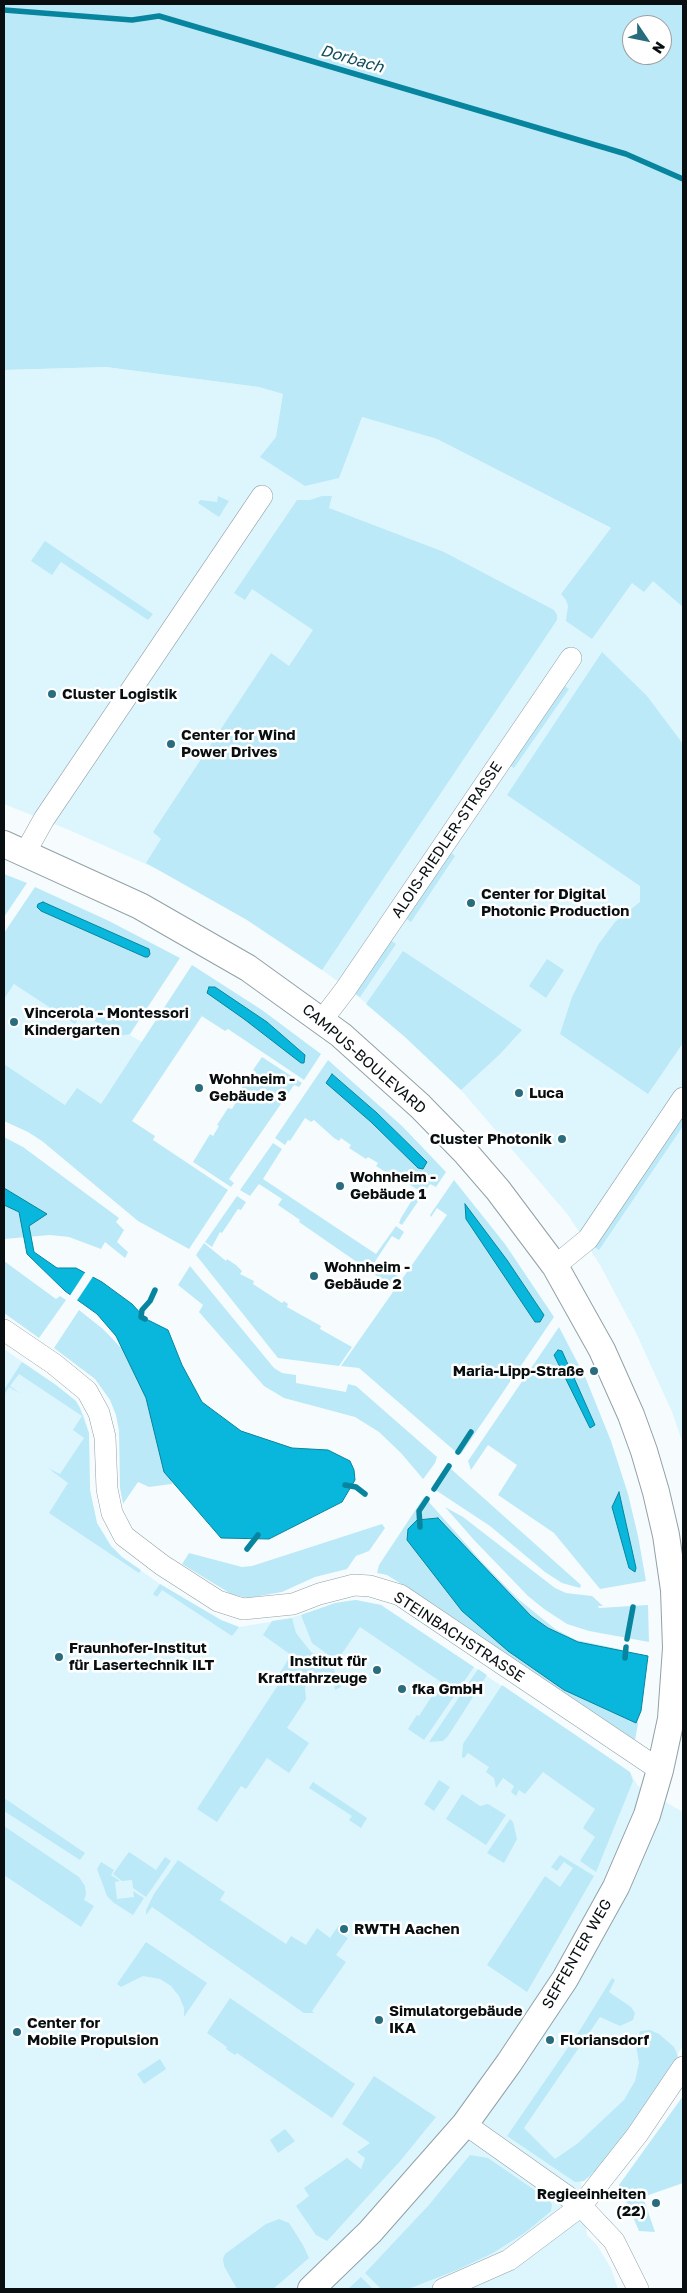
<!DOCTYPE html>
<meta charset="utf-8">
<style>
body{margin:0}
#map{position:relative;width:687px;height:2293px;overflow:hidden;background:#f6fcfe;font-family:"Golos Text",sans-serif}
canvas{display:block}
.frame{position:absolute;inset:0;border:5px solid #090f10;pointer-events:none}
.north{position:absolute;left:622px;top:15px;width:50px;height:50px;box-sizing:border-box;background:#fff;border:1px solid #9d9f9f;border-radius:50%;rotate:124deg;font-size:14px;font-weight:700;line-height:20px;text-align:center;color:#090f10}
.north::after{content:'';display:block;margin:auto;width:18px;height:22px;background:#296c7e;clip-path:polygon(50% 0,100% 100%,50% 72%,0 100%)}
</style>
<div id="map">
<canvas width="687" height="2293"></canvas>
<div class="frame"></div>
<div class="north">N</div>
</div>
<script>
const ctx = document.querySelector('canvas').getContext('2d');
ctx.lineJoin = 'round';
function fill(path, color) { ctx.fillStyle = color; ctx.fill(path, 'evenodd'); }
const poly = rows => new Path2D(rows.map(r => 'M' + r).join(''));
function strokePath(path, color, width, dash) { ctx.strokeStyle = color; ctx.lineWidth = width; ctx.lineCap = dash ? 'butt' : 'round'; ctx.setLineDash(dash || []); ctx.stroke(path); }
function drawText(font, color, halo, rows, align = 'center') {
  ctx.font = font + ' "Golos Text",sans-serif'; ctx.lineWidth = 5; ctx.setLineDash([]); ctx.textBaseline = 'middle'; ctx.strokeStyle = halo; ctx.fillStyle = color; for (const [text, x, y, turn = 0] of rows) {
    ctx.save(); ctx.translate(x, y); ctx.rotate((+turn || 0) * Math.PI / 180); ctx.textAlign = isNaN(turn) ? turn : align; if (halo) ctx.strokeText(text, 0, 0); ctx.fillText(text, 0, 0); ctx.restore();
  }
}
const built = poly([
 [106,367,259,387,437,439,620,533,683,585,683,1444,672,1412,636,1333,600,1265,568,1215,461,1090,405,1037,354,993,322,970,247,920,198,890,168,874,69,830,4,804,4,370],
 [14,984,133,1029,130,1035,142,1042,101,1104,65,1105,4,1064,4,999],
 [4,1349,56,1385,76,1401,84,1416,89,1433,90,1490,97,1523,111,1546,122,1557,160,1584,221,1620,239,1627,287,1619,345,1601,356,1600,381,1605,630,1772,638,1786,683,1812,683,2046,626,2132,590,2177,581,2182,587,2235,597,2245,611,2268,618,2289,4,2289]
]);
const green = poly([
 [4,4,683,4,683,607,653,581,644,592,632,583,592,639,566,621,568,606,566,600,561,594,611,528,437,439,362,417,339,478,305,486,260,457,276,437,283,394,259,387,106,367,4,370],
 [632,25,662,25,662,55,632,55],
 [218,496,229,501,219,517,198,503,200,500,217,502],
 [322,496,332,496,329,508,444,552,554,610,557,615,557,620,322,970,247,920,146,863,161,839,153,832,271,653,289,666,313,630,252,589,245,600,234,593,297,500,310,500],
 [45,541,153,614,148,620,61,562,52,575,31,561],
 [602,652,647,696,683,744,683,1043,648,1094,560,1034,572,997,598,945,615,922,640,902,640,886,507,795],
 [563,685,569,689,514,768,508,765],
 [450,852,455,856,411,922,405,918],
 [4,874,27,883,4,917],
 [35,887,109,921,180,958,130,1034,119,1036,82,1013,75,1024,14,984,4,999,4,933],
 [390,940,396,944,360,997,354,993],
 [403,951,522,1030,500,1054,461,1090,405,1037,366,1004],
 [547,959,564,970,546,998,529,986],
 [192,965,262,1010,321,1054,304,1080,228,1029,225,1031,197,1013,202,1016,132,1121,155,1136,153,1140,228,1190,189,1249,138,1221,42,1141,28,1132,4,1121,4,1064,65,1105,77,1088,101,1104],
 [262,1057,302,1083,299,1087,294,1085,229,1179,234,1183,231,1187,193,1162,210,1134,213,1136,219,1126,217,1125,228,1108,232,1109,238,1099,236,1097,246,1081,249,1082,256,1072,253,1070],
 [328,1060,402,1126,446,1172,436,1187,430,1184,402,1225,399,1223,401,1218,418,1190,395,1175,393,1177,376,1166,378,1163,368,1157,366,1159,349,1148,351,1145,341,1138,339,1141,334,1138,314,1120,311,1122,305,1118,290,1141,288,1140,285,1145,275,1138],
 [683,1113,683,1126,599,1250,593,1246],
 [4,1137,23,1147,119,1218,116,1222,124,1230,117,1242,128,1252,125,1258,105,1242,101,1249,69,1237,50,1235,4,1239],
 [273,1143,282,1149,263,1179,376,1254,396,1226,404,1232,399,1240,392,1236,374,1263,391,1275,393,1273,399,1277,393,1287,299,1222,300,1220,278,1205,282,1199,259,1184,250,1196,240,1190],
 [454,1180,505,1244,554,1317,461,1454,459,1453,472,1433,474,1433,468,1429,470,1432,456,1452,359,1368,341,1366,447,1215,437,1208,431,1217,430,1215],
 [237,1196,246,1202,241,1210,238,1209,222,1233,220,1232,212,1247,205,1242],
 [204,1243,226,1261,227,1259,236,1265,242,1271,240,1274,254,1281,253,1284,282,1303,284,1301,288,1304,287,1307,321,1326,320,1329,352,1347,339,1366,278,1358,196,1255],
 [4,1261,56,1299,60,1296,66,1300,39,1338,4,1313],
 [190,1266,274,1368,282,1373,296,1375,296,1383,346,1392,348,1384,356,1386,437,1457,435,1463,424,1478,423,1479,401,1453,379,1432,355,1417,284,1398,264,1386,199,1312,203,1305,178,1285],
 [79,1310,103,1329,125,1352,142,1373,163,1438,172,1484,149,1487,138,1482,123,1504,120,1488,119,1431,116,1415,110,1400,95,1379,54,1348],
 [559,1327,586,1379,611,1441,628,1494,638,1536,646,1581,600,1589,554,1533,498,1495,517,1465,488,1445,471,1470,468,1461],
 [22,1362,56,1385,76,1401,80,1408,89,1433,90,1490,97,1523,111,1546,122,1557,141,1570,139,1573,49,1513,68,1483,48,1468,60,1474,84,1438,73,1430,82,1416,19,1374,10,1386,21,1394,9,1387,4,1395,4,1390],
 [450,1468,581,1585,580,1588,562,1583,545,1572,490,1526,434,1489],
 [424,1497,425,1498,417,1511,420,1519,422,1519,420,1511,428,1501,481,1561,517,1598,555,1629,576,1640,619,1649,639,1658,636,1709,638,1724,635,1740,436,1606,387,1575,377,1573,379,1565],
 [445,1507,463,1517,555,1588,566,1593,592,1596,603,1606,598,1606,599,1608,648,1605,649,1642,589,1631,567,1624,544,1609,528,1596,474,1540],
 [382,1524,385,1528,369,1551,356,1556,347,1569,315,1577,282,1592,248,1598,231,1594,182,1564,189,1553,242,1567,252,1566],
 [160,1584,221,1620,239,1627,232,1636,162,1590,157,1597,153,1594],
 [356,1600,381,1605,474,1667,424,1740,408,1729,417,1715,419,1716,441,1682,360,1627,337,1661,312,1643,301,1615,335,1603],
 [292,1618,296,1633,311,1652,333,1667,341,1687,335,1690,334,1681,322,1675,314,1675,309,1680,305,1688,306,1699,287,1728,309,1743,289,1773,267,1758,246,1789,241,1786,217,1822,197,1809,278,1685,274,1682,291,1655,263,1635,272,1621],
 [478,1669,487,1675,448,1736,443,1741,429,1742],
 [502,1685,630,1772,633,1781,596,1872,580,1861,595,1837,583,1828,595,1809,543,1772,525,1794,519,1790,516,1796,511,1792,514,1786,503,1778,496,1788,494,1778,486,1772,489,1767,468,1753,464,1758,462,1757,463,1744],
 [439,1780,450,1787,434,1811,424,1804],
 [313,1782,367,1818,361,1828,349,1820,352,1816,309,1788],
 [462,1794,480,1806,488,1804,506,1815,486,1845,446,1819],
 [4,1798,85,1853,80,1860,4,1811],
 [510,1819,513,1822,517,1839,504,1863,487,1853],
 [4,1826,79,1877,85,1886,86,1894,84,1900,94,1906,81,1927,4,1875],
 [129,1852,156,1870,165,1857,171,1861,146,1897,133,1888,132,1880,122,1881,113,1874],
 [560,1855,594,1876,527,1992,487,1965,545,1876,560,1887,573,1868,564,1862,557,1871,551,1867],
 [178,1860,225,1892,220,1900,286,1944,291,1936,306,1945,317,1928,330,1938,339,1925,347,1929,343,1935,348,1938,336,1955,346,1962,312,2011,314,2013,304,2013,152,1907,146,1915,146,1910,154,1894],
 [101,1862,114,1870,111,1875,120,1881,115,1882,117,1899,134,1897,133,1891,144,1898,133,1915,114,1903,107,1896,97,1869],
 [146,1942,207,1983,184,2017,184,2008,179,1996,171,1986,160,1979,143,1976,121,1987,117,1984],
 [612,1978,615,1980,609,1992,631,2007,635,2013,633,2020,620,2026,600,2017,524,2128,555,2159,577,2144,624,2100,635,2081,639,2063,636,2045,640,2031,650,2030,659,2034,674,2047,678,2056,626,2132,596,2170,584,2181,575,2182,507,2136,580,2030],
 [230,1998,355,2084,332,2118,237,2053,235,2055,226,2049,227,2047,207,2033],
 [160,2059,166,2069,144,2084,137,2074],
 [374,2076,436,2117,401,2160,327,2241,316,2235,296,2206,309,2196,304,2188,347,2158,361,2169,365,2158,357,2152,370,2143,342,2124],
 [683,2096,683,2183,643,2197,655,2232,639,2231,619,2185],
 [285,2129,295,2141,278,2153,270,2140],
 [470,2155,488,2158,549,2200,552,2204,551,2211,526,2232,493,2253,457,2270,408,2289,381,2289,365,2273,428,2206],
 [279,2219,289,2223,303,2245,309,2258,273,2289,237,2289,224,2266,223,2259,225,2254,266,2224],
 [361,2277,373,2289,348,2289]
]);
const water = poly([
 [43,902,149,949,150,954,148,957,145,957,41,911,37,907,38,904,43,902],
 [209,987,215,987,267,1022,305,1055,304,1063,301,1063,244,1019,207,993,209,987],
 [332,1074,377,1113,427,1162,423,1169,418,1168,371,1122,326,1083,332,1074],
 [4,1188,47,1214,29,1226,34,1252,57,1268,76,1268,102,1282,132,1304,146,1319,168,1330,182,1365,202,1402,241,1431,292,1448,328,1450,350,1461,354,1470,355,1480,342,1502,269,1539,221,1538,164,1472,146,1398,116,1336,97,1314,65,1291,27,1254,19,1212,4,1205,4,1188],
 [465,1204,507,1260,544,1315,540,1322,535,1322,466,1219,465,1204],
 [558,1350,562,1351,595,1425,590,1428,554,1355,558,1350],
 [619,1492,636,1568,635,1572,629,1568,612,1507,619,1492],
 [438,1518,531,1616,548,1628,578,1642,648,1656,641,1711,636,1723,564,1690,508,1651,462,1611,407,1540,408,1529,417,1520,438,1518]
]);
const pier = poly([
 [86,1271,94,1275,76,1302,69,1297]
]);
const stream = poly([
 [4,10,132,20,159,16,626,154,683,179],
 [145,1319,141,1317,142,1310,150,1301,155,1290],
 [458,1452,471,1432],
 [345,1485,356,1487,365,1494],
 [434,1489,449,1466],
 [420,1527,419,1511,427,1499],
 [247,1549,258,1535],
 [627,1639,633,1607],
 [625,1658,626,1647]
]);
const minor = poly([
 [25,853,44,819,262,496],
 [322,1020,345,990,571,658],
 [555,1266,588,1239,683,1098],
 [4,1330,54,1364,87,1391,99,1413,105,1437,107,1489,112,1513,124,1536,162,1565,218,1601,243,1609,293,1604,319,1594,354,1585,370,1586,400,1595,660,1770],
 [465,2124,581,2206,614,2241,638,2289],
 [443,2289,509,2260,581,2206,637,2135,683,2067]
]);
const tertiary = poly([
 [4,844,140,906,248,968,341,1035,420,1106,466,1153,498,1190,555,1266,602,1350,631,1415,644,1451,656,1492,666,1535,674,1590,676,1648,671,1719,660,1770,647,1815,616,1887,565,1979,509,2063,465,2124,370,2232,311,2289]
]);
const markers = [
 [52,694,5,"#296c7e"],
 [171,744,5,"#296c7e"],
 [471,903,5,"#296c7e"],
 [14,1022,5,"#296c7e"],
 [199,1088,5,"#296c7e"],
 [519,1093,5,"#296c7e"],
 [562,1139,5,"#296c7e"],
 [340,1186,5,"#296c7e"],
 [314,1276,5,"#296c7e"],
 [594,1371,5,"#296c7e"],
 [59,1657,5,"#296c7e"],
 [377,1670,5,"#296c7e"],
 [402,1689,5,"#296c7e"],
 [344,1929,5,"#296c7e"],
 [379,2020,5,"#296c7e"],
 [17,2032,5,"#296c7e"],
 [550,2040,5,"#296c7e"],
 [656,2203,5,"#296c7e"]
];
const poiNames = [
 ["Cluster Logistik",62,694],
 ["Center for Wind",181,735],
 ["Power Drives",181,752],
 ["Center for Digital",481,894],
 ["Photonic Production",481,911],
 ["Vincerola - Montessori",24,1013],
 ["Kindergarten",24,1030],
 ["Wohnheim -",209,1079],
 ["Gebäude 3",209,1096],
 ["Luca",529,1093],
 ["Cluster Photonik",552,1139,"right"],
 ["Wohnheim -",350,1177],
 ["Gebäude 1",350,1194],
 ["Wohnheim -",324,1267],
 ["Gebäude 2",324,1284],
 ["Maria-Lipp-Straße",584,1371,"right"],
 ["Fraunhofer-Institut",69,1648],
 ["für Lasertechnik ILT",69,1665],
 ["Institut für",367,1661,"right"],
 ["Kraftfahrzeuge",367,1678,"right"],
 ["fka GmbH",412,1689],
 ["RWTH Aachen",354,1929],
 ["Simulatorgebäude",389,2011],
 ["IKA",389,2028],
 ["Center for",27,2023],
 ["Mobile Propulsion",27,2040],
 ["Floriansdorf",560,2040],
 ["Regieeinheiten",646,2194,"right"],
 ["(22)",646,2211,"right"]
];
const streetNames = [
 ["ALOIS-RIEDLER-STRASSE",447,840,-56],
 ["CAMPUS-BOULEVARD",364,1059,41],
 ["STEINBACHSTRASSE",459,1637,33],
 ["SEFFENTER WEG",577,1954,-60]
];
const waterNames = [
 ["Dorbach",352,59,16]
];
fill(built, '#ddf6fe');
fill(green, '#bce9f7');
fill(water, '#08b7db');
strokePath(water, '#08859e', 1);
fill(pier, '#f6fcfe');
strokePath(stream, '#08859e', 5.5);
strokePath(minor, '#92a1a6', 22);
strokePath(tertiary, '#92a1a6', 28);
strokePath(minor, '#fff', 21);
strokePath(tertiary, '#fff', 26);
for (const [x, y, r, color] of markers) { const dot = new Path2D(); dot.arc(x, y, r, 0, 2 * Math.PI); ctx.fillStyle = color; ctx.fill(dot); strokePath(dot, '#fff', 2); }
drawText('bold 15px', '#090f10', '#fff', poiNames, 'left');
drawText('15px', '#090f10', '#fff', streetNames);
drawText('italic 16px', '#114d5d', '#fff', waterNames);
</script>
